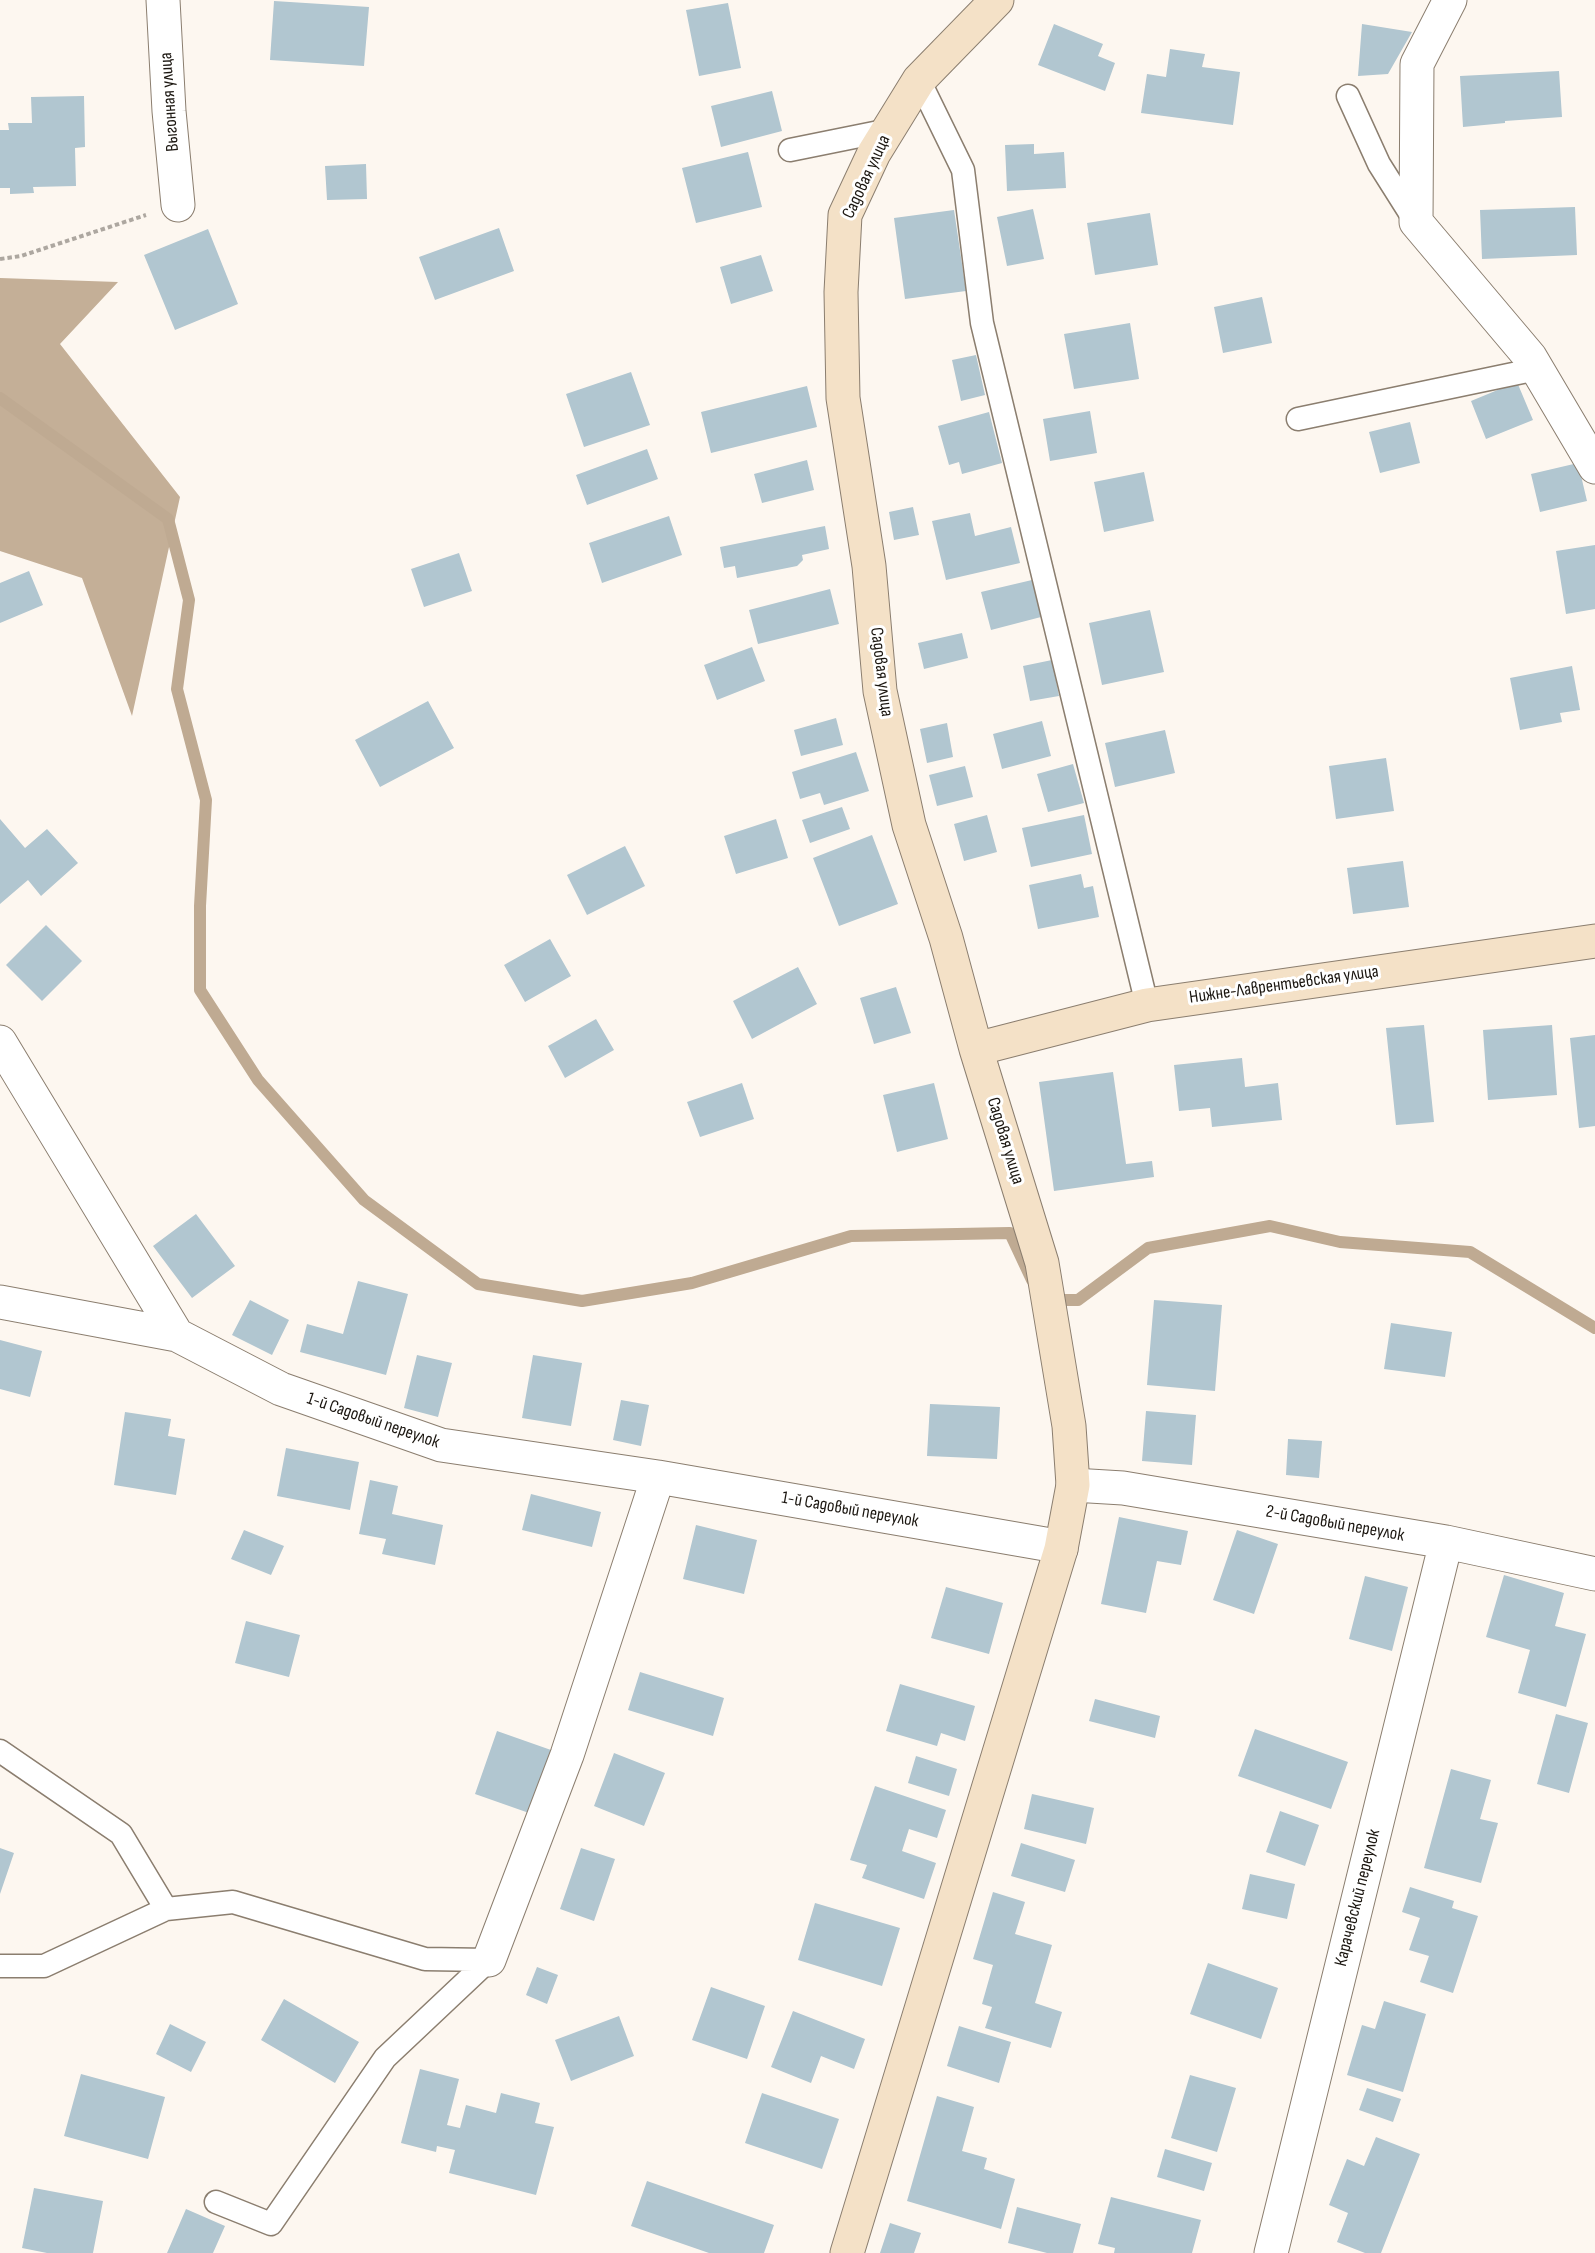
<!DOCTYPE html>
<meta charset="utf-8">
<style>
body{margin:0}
canvas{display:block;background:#fdf7f0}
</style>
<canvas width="1595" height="2253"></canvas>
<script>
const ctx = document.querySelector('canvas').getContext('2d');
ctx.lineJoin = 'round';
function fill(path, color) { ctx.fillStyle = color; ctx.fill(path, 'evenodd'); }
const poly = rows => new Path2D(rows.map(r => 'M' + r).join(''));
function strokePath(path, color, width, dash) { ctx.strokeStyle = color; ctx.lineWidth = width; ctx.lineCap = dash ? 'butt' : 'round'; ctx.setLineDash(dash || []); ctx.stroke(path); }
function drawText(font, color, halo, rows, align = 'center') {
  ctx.font = font + ' "Sofia Sans Condensed",sans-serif'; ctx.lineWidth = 6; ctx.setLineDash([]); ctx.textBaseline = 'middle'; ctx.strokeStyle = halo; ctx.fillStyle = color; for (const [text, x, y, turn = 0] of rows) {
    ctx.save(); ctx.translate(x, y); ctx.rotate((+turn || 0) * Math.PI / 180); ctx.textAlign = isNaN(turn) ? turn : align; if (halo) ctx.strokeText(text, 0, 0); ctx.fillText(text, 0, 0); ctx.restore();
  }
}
const forest = poly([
 [0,278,118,282,60,344,180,497,132,716,82,578,0,551]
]);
const stream = poly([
 [0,398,168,519,189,600,177,689,206,800,200,906,200,990,258,1080,364,1200,478,1284,582,1301,692,1283,851,1236,1010,1233,1032,1280],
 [1048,1300,1078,1300,1148,1248,1270,1226,1340,1242,1470,1252,1595,1328]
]);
const building = poly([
 [274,1,369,7,364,66,270,60],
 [728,3,741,68,699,76,686,10],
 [1054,24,1103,44,1098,56,1115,63,1105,91,1038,65],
 [1362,24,1412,32,1388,74,1358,76],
 [1170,49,1205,54,1202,67,1240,72,1233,125,1141,113,1147,74,1166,77],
 [1559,71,1562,117,1505,121,1505,123,1463,127,1460,76],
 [772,91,782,131,721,147,711,106],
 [84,96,85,147,75,148,76,186,33,187,34,193,10,194,10,188,0,188,0,130,9,130,8,123,32,123,31,97],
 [1034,144,1034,154,1064,152,1066,188,1007,191,1005,145],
 [748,152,762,207,696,223,682,168],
 [366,164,367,199,327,200,325,166],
 [1575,207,1577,255,1482,259,1480,210],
 [1033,209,1044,259,1007,266,997,217],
 [954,210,966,291,905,299,894,218],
 [1150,213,1158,265,1095,275,1087,223],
 [499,228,514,271,435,300,419,257],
 [208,229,238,304,175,330,144,255],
 [761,255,773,291,731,304,720,267],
 [1262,297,1272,343,1223,353,1214,307],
 [1130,323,1139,379,1074,389,1064,334],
 [976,355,985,395,961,401,952,360],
 [631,372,650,425,584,447,566,394],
 [1517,382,1533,420,1486,439,1471,401],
 [807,386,817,427,711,453,701,412],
 [1090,411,1097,453,1050,461,1043,419],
 [989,412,1002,463,962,474,959,462,949,465,938,426],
 [1410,422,1420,463,1380,473,1369,432],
 [647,449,658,479,587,505,576,475],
 [807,460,814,490,762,503,754,474],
 [1578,463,1587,501,1540,512,1531,474],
 [1144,472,1154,521,1104,532,1094,482],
 [913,507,919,535,894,540,889,512],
 [970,513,975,536,1011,527,1020,563,946,580,932,521],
 [669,516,682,555,602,583,589,543],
 [825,526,829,549,802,555,803,560,797,566,737,578,735,566,724,568,720,547],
 [1595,545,1595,609,1566,614,1556,551],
 [459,553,472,591,424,607,411,569],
 [29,571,43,605,0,623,0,583],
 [1032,580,1041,617,991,630,981,592],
 [830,589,839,624,758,644,749,610],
 [1150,610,1164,672,1102,685,1089,623],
 [962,633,968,658,924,669,918,643],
 [752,647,765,681,717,700,704,665],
 [1052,660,1059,696,1030,701,1023,666],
 [1572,666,1580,710,1560,713,1562,722,1520,730,1510,678],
 [428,701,454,748,380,787,355,740],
 [836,718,843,745,801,756,794,730],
 [1042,721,1051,756,1002,769,993,734],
 [947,723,953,757,927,763,920,729],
 [1165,730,1175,773,1115,787,1105,743],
 [856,752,869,791,824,805,820,793,800,799,792,772],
 [1386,758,1394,811,1336,819,1329,766],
 [1073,764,1084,803,1048,812,1037,774],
 [965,766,973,797,937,806,929,775],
 [842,807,850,829,810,843,802,820],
 [987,815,997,852,964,861,954,824],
 [1084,815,1092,854,1031,867,1022,828],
 [0,819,25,848,47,829,78,863,41,896,28,880,0,904],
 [776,819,788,858,736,874,724,836],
 [872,835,898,904,839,926,813,858],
 [625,846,645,886,587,915,567,875],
 [1403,861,1409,907,1353,914,1347,868],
 [1081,874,1084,888,1093,886,1099,917,1038,929,1029,885],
 [46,925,82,961,42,1001,6,965],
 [550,939,571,976,525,1002,504,965],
 [798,967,817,1004,752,1039,733,1001],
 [896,987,911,1033,874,1044,860,998],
 [596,1019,614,1050,565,1078,548,1046],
 [1424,1025,1434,1122,1396,1125,1386,1028],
 [1552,1025,1557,1095,1488,1100,1483,1030],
 [1595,1035,1595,1126,1579,1128,1570,1038],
 [1242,1058,1245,1087,1278,1083,1282,1120,1212,1127,1210,1108,1179,1111,1174,1065],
 [1113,1072,1126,1164,1152,1161,1154,1177,1054,1191,1039,1082],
 [742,1083,754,1119,700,1137,687,1102],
 [934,1083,948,1139,897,1152,883,1095],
 [196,1214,235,1266,192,1298,153,1246],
 [358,1281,408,1294,386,1375,300,1352,307,1324,343,1334],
 [250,1300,289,1320,272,1355,232,1335],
 [1154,1300,1222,1305,1215,1391,1147,1385],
 [1391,1323,1452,1332,1445,1377,1384,1369],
 [0,1340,42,1351,30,1397,0,1389],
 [417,1355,452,1363,438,1417,404,1408],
 [533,1355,582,1363,571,1426,522,1418],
 [621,1400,649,1405,641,1446,613,1440],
 [930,1404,1000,1407,997,1459,927,1456],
 [1146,1411,1196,1415,1192,1465,1142,1461],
 [125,1412,171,1419,168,1436,185,1439,176,1495,114,1485],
 [1288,1439,1322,1441,1319,1478,1286,1475],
 [286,1448,359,1462,350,1510,277,1496],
 [370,1480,398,1486,392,1514,443,1525,435,1565,382,1554,386,1539,359,1534],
 [531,1494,601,1512,592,1547,522,1530],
 [1119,1517,1188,1531,1181,1565,1157,1561,1146,1613,1101,1604],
 [696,1525,757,1540,744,1594,683,1579],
 [244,1530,284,1546,271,1575,231,1559],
 [1237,1530,1278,1544,1254,1614,1213,1600],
 [1504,1575,1564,1593,1555,1626,1586,1634,1566,1707,1518,1693,1530,1650,1486,1637],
 [1365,1576,1408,1587,1392,1651,1349,1639],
 [946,1587,1003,1603,989,1654,931,1638],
 [246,1621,300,1635,289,1677,235,1663],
 [640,1672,724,1698,713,1736,628,1710],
 [900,1684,975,1706,965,1741,941,1733,937,1746,886,1731],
 [1095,1699,1160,1716,1155,1738,1089,1721],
 [1556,1714,1588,1723,1569,1793,1537,1784],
 [1255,1729,1348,1762,1331,1809,1238,1776],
 [497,1731,551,1750,529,1813,475,1794],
 [614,1753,665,1773,644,1826,594,1806],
 [916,1756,957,1769,949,1796,908,1783],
 [1451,1769,1491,1780,1480,1819,1498,1823,1481,1883,1424,1868],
 [875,1786,946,1810,937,1838,909,1829,902,1851,936,1863,924,1899,862,1878,867,1865,850,1860],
 [1032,1794,1094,1808,1086,1844,1024,1829],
 [1280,1811,1319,1825,1305,1866,1266,1852],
 [1021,1843,1075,1860,1065,1892,1011,1876],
 [0,1848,14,1853,0,1894],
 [581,1848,615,1859,594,1921,560,1909],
 [1250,1874,1295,1884,1287,1919,1242,1909],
 [1410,1887,1454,1901,1452,1908,1478,1916,1453,1993,1420,1982,1429,1956,1409,1950,1420,1918,1402,1912],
 [993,1892,1025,1902,1015,1934,1052,1945,1035,2003,1062,2012,1051,2048,985,2028,992,2007,982,2004,993,1965,973,1959],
 [815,1903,900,1928,882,1986,798,1960],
 [1208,1963,1278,1988,1261,2039,1190,2014],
 [537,1967,558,1975,547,2004,526,1995],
 [711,1987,765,2006,747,2059,692,2040],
 [284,1999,359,2042,335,2083,261,2040],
 [1384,2001,1426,2014,1403,2092,1347,2075,1362,2025,1375,2029],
 [793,2011,865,2039,854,2069,821,2056,811,2083,771,2067],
 [619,2016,634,2056,571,2081,555,2040],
 [170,2024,206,2042,191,2072,156,2054],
 [959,2026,1011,2042,999,2083,947,2066],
 [420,2069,459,2079,447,2125,460,2128,466,2105,496,2113,501,2093,540,2103,535,2123,554,2127,536,2195,449,2173,455,2150,437,2146,436,2152,401,2143],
 [81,2074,165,2097,148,2159,64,2136],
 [1190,2075,1236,2088,1217,2152,1171,2138],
 [1367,2088,1401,2099,1393,2122,1359,2110],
 [762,2093,839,2119,822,2169,745,2143],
 [937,2096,974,2107,962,2151,987,2158,984,2169,1015,2179,1001,2229,907,2201],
 [1376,2137,1420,2154,1381,2253,1365,2253,1337,2242,1348,2213,1329,2205,1347,2159,1364,2166],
 [1165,2149,1212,2163,1204,2191,1157,2177],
 [647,2181,774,2225,764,2253,709,2253,631,2226],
 [34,2188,103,2201,93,2253,47,2253,22,2248],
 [1111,2197,1201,2220,1192,2253,1114,2253,1115,2248,1098,2244],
 [1017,2207,1081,2224,1073,2253,1047,2253,1008,2243],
 [186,2209,225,2226,213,2253,167,2253],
 [890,2223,921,2233,914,2253,880,2253]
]);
const path = poly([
 [0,259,21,256,146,215]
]);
const lane = poly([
 [919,80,963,170,982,323,1147,1005],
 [1348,96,1379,164,1415,221],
 [790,150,889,130],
 [1298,419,1537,369],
 [0,1751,121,1834,166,1909,233,1902,425,1959,489,1960],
 [0,1966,44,1966,166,1909],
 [216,2202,271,2224,385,2058,489,1960]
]);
const street = poly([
 [163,0,169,111,178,205],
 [1450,0,1417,64,1416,222,1530,357,1595,467],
 [0,1042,177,1335,281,1389,441,1445,658,1477,1045,1544,1061,1549],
 [0,1302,177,1335],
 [1073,1485,1123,1488,1446,1542,1595,1574],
 [489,1960,567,1755,658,1477],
 [1271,2253,1446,1542]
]);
const secondary = poly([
 [976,1049,1147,1005,1595,941],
 [847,2253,1061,1549,1073,1485,1069,1426,1042,1263,976,1049,946,938,909,825,880,691,869,566,843,398,841,292,845,215,874,153,919,80,997,0]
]);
const streetNames = [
 ["Выгонная улица",170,102,-94],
 ["Садовая улица",867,177,-65],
 ["Садовая улица",881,672,83],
 ["Нижне-Лаврентьевская улица",1284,985,-8],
 ["Садовая улица",1005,1141,73],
 ["1-й Садовый переулок",373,1421,19],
 ["1-й Садовый переулок",850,1510,10],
 ["2-й Садовый переулок",1335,1524,10],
 ["Карачевский переулок",1358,1898,-76]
];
fill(forest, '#c4af97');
strokePath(stream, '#bfaa92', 12);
fill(building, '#b1c6d0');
strokePath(lane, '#8b7e6f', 25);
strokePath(street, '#8b7e6f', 35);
strokePath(secondary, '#8b7e6f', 35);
strokePath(path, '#ada7a0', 4, [4.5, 3]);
strokePath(lane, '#fff', 22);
strokePath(street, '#fff', 33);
strokePath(secondary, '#f4e1c7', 33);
drawText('18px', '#1b1610', '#fff', streetNames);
</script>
